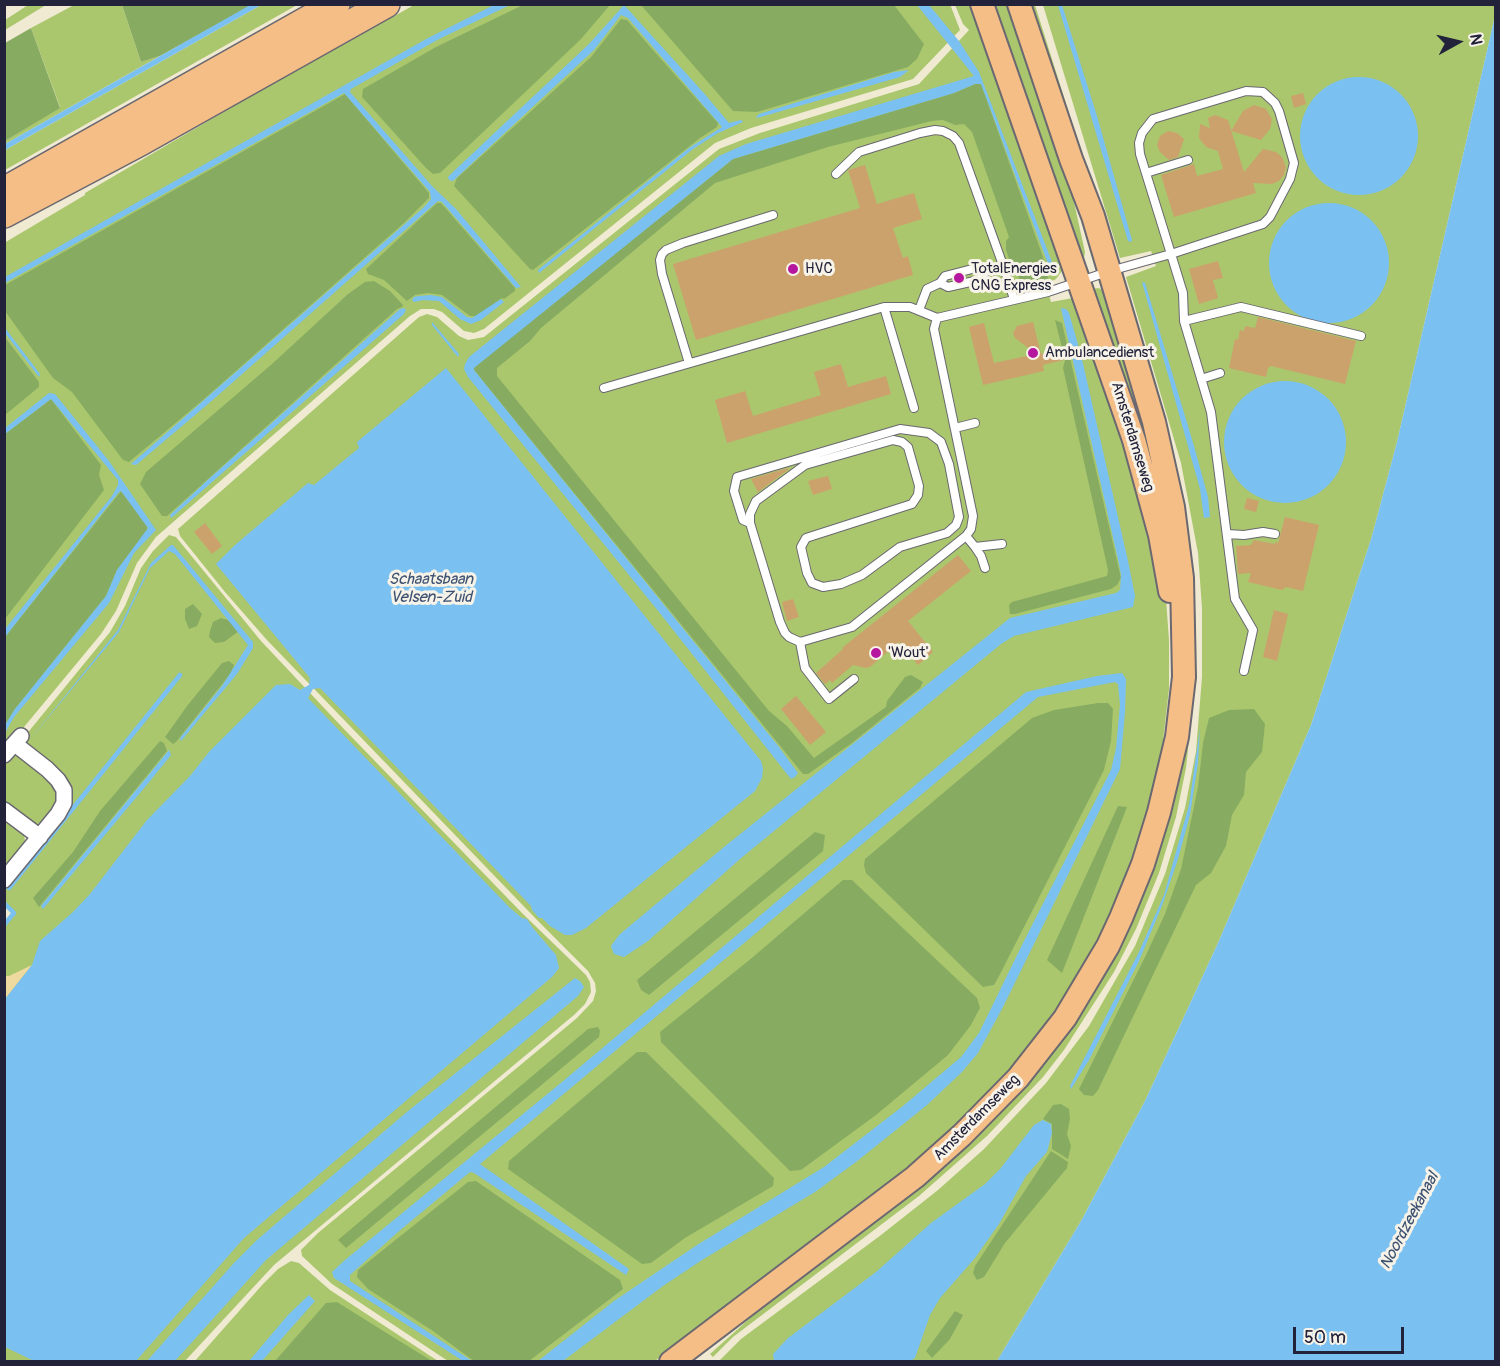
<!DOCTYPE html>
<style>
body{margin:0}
#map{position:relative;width:1500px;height:1366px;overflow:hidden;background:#f1ead3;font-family:Pangolin,sans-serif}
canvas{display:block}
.frame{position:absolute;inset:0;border:6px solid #22223b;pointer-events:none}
.north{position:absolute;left:1428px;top:12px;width:60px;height:60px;-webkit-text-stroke:4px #f7f3e8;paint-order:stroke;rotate:82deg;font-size:16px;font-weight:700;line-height:24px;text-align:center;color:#22223b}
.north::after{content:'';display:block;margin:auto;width:21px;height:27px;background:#22223b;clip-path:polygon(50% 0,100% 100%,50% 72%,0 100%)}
.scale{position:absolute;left:1293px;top:1327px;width:111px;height:27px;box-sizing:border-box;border:3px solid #22223b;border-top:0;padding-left:8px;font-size:18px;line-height:21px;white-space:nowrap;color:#22223b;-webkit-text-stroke:4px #f7f3e8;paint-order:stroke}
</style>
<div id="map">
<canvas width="1500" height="1366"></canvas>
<div class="frame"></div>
<div class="north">N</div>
<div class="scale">50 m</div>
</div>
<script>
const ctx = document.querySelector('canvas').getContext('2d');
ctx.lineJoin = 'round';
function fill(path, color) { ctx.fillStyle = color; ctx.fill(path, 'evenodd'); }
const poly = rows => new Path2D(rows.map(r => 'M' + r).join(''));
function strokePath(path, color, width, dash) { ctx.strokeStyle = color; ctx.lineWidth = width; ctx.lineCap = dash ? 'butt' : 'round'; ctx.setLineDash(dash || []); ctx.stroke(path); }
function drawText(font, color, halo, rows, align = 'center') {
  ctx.font = font + ' Pangolin,sans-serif'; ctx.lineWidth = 6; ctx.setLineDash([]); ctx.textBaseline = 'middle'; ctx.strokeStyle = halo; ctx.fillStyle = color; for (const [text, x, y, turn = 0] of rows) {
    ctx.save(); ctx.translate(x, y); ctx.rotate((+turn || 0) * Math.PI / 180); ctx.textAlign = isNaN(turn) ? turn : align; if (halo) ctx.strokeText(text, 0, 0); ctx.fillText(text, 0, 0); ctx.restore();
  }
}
const green = poly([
 [950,4,960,30,913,79,751,128,715,143,484,329,474,333,464,331,442,312,434,309,421,309,410,316,156,537,137,563,116,611,101,634,5,750,4,243,85,195,85,193,244,100,414,5],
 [28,5,46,5,5,30,5,20],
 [74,5,122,5,141,62,160,56,5,144,5,141,60,107,31,28],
 [261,5,297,5,5,170,5,150],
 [955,5,977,5,1064,268,1056,279,1046,284,1051,302,1073,298,1115,397,1166,599,1169,640,1169,689,1161,758,1147,821,1114,911,1071,992,1023,1059,931,1151,655,1361,448,1361,332,1284,302,1256,301,1250,318,1233,577,1018,593,1001,596,991,595,983,588,971,538,921,266,639,225,592,180,536,178,529,419,317,427,314,437,317,459,336,468,340,484,337,719,149,760,133,919,84,969,30,963,24],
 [987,5,1011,5,1068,175,1085,252,1083,266],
 [1029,5,1035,5,1101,215],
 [1043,5,1495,5,1495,16,1397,442,1372,536,1311,725,1218,943,1145,1101,1081,1221,997,1361,718,1362,741,1339,881,1235,938,1190,984,1149,1046,1083,1089,1026,1135,946,1165,874,1185,808,1196,751,1202,677,1202,608,1198,553,1181,463,1126,277,1156,266,1151,251,1120,258],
 [1098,288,1109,292,1171,523,1092,289],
 [1186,519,1194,585,1196,633,1196,673,1186,768,1176,817,1159,873,1136,929,1114,972,1064,1050,1043,1077,987,1136,919,1196,733,1337,713,1357,710,1354,777,1294,894,1207,986,1125,1162,839],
 [169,535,176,537,261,641,343,728,522,913,586,975,590,982,591,992,585,1004,574,1015,274,1265,185,1361,5,1361,4,922,12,912,5,906,5,887,69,802,24,747,25,736,110,632,125,606,141,568,153,551],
 [17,753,56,785,58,803,43,823,35,824,5,804,4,762,11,755],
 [5,816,24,834,25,841,25,846,5,873],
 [291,1261,299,1263,330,1290,438,1361,194,1362,263,1284,278,1269]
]);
const forest = poly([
 [525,4,610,5,581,39,539,79,440,173,433,174,426,168,362,97,363,89,436,47],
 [122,5,252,5,160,56,141,62],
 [641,5,894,5,924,44,917,59,908,67,757,112,733,111],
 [621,19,627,20,653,50,718,123,717,127,700,138,533,270,530,269,454,186,457,178,591,57],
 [31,28,60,108,5,141,5,43],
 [975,84,981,84,1047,268,1048,278,1041,284,1031,286,1022,283,1011,265,1006,250,1006,241,1009,237,972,132,964,124,955,125,943,120,932,121,828,147,715,183,541,328,530,341,497,368,497,376,769,711,787,726,814,758,886,707,887,701,905,677,911,675,923,682,920,688,852,743,808,774,803,774,474,370,474,367,733,159,954,93],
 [345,94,429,193,429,198,404,223,203,400,129,462,123,460,72,392,53,378,5,311,5,285],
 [437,203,441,203,515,288,515,291,504,299,502,298,477,316,470,316,442,295,428,293,415,295,407,301,384,280,368,274,366,269],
 [374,281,390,291,403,305,402,307,397,309,167,516,162,516,140,484,146,472,272,364,348,294,365,282],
 [1055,320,1062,323,1121,578,1117,585,1111,589,1015,614,1010,614,1009,605,1012,602,1107,576,1108,570,1063,368,1065,360],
 [4,336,39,382,39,387,5,415],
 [51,399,101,465,99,475,104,490,5,619,5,434],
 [121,491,147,526,147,531,117,570,106,596,15,709,5,725,5,637],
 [193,604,202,614,197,626,189,629,185,619,185,609],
 [221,618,234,622,239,631,224,642,215,643,209,637,210,631,213,622],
 [229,661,234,665,231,673,176,742,173,744,167,739,165,737,187,706,222,663],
 [1098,703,1108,703,1113,709,1111,741,1104,770,998,978,994,985,983,987,866,873,864,865,865,859,1032,718,1054,710],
 [1254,709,1265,724,1262,752,1246,772,1244,795,1232,815,1226,846,1211,873,1196,885,1098,1090,1093,1096,1084,1095,1079,1089,1146,955,1165,914,1181,869,1198,787,1203,743,1209,718,1229,710],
 [160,741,164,743,167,751,39,907,33,898,73,852,100,811],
 [1118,806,1127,807,1062,973,1047,960],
 [815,832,825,835,823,851,649,995,641,990,637,980],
 [843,880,852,880,977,998,980,1008,971,1025,948,1055,876,1115,801,1170,790,1171,661,1042,660,1032,753,957],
 [598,1027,600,1031,599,1037,346,1248,338,1240,588,1029],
 [637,1052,646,1052,774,1178,773,1186,685,1238,651,1263,642,1264,508,1169,509,1161],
 [1061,1104,1069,1109,1070,1119,1067,1134,1071,1146,1068,1159,1052,1149,1052,1124,1043,1119,1053,1105],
 [1051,1151,1068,1162,1067,1168,1005,1243,984,1277,977,1280,973,1273,975,1266],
 [476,1181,620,1280,623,1289,529,1361,474,1361,433,1331,368,1289,357,1277,358,1270,468,1182],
 [337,1302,393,1337,432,1361,275,1361,326,1303],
 [955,1311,963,1315,950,1339,932,1358,926,1351]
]);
const sand = poly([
 [32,965,5,999,5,976,9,976]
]);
const water = poly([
 [252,4,261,5,5,150,5,144],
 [496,4,510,5,439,39,351,89,350,92,432,186,456,209,521,287,516,288,442,202,438,201,215,398,136,465,131,464,423,208,431,199,430,192,344,93,5,283,5,277,428,38],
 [624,5,703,92,729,123,741,120,743,122,718,133,693,149,539,273,538,270,689,148,722,127,628,18,621,15,594,50,453,181,449,180,448,177,454,171,589,44],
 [917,5,929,5,959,41,979,72,1052,262,1053,269,1050,269,981,84,975,84,954,93,733,159,474,368,474,370,779,747,798,773,795,777,791,779,659,612,468,377,464,369,465,364,469,357,719,156,746,144,974,76],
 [1058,5,1062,5,1097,116,1132,240,1131,242,1128,241],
 [1495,16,1495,1361,997,1361,1081,1221,1145,1101,1218,943,1311,725,1372,536,1397,442],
 [909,70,900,77,757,118,756,117,759,114,894,72],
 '1300 136a59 59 0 1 1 118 0a59 59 0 1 1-118 0Z',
 '1269 263a60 60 0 1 1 120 0a60 60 0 1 1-120 0Z',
 [1142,282,1145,283,1194,446,1208,497,1210,517,1204,518,1200,489],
 [419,296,431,295,442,297,467,317,472,318,501,299,504,302,481,320,471,324,460,319,439,301,423,300,414,302,412,300,414,297],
 [404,308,406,310,404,314,171,518,170,515,211,477,400,309],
 [1061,308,1066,309,1069,313,1081,355,1128,561,1135,596,1133,607,1014,636,1001,644,740,859,648,941,624,957,614,954,611,946,619,935,724,847,1010,618,1116,593,1120,590,1121,575,1119,564],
 [432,322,459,354,458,357,432,325],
 [5,328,40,374,39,377,5,333],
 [446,368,761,761,763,769,762,778,755,791,586,928,572,935,565,935,550,926,542,918,539,918,532,910,531,906,320,688,313,689,308,698,510,908,522,918,527,919,532,927,556,955,559,968,552,977,244,1238,136,1361,34,1361,5,1347,5,999,32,965,40,941,73,912,90,894,147,820,190,776,209,752,276,685,290,684,300,690,309,685,310,678,216,564,235,545,308,483,314,485,359,448,357,442],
 '1224 442a61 61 0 1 1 122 0a61 61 0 1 1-122 0Z',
 [49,393,55,394,109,461,156,530,134,553,109,603,14,717,5,733,5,725,15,709,106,596,117,570,148,528,121,491,119,492,5,637,5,629,112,496,118,485,118,480,51,399,5,434,5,428],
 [171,545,173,545,253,642,253,648,237,674,181,741,180,738,222,686,248,645,175,554,169,551,150,568,119,632,28,742,118,630,151,563],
 [1122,673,1126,679,1125,712,1120,769,1003,1007,978,1053,962,1072,927,1105,856,1162,815,1192,702,1260,663,1286,563,1361,538,1361,614,1301,697,1245,824,1167,903,1106,961,1057,979,1033,1023,943,1111,770,1116,748,1120,705,1118,684,1115,682,1038,697,480,1164,629,1269,626,1275,474,1173,470,1172,398,1232,350,1275,350,1281,472,1361,463,1361,334,1278,332,1272,345,1260,562,1082,1026,692,1097,676],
 [1200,728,1198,763,1190,815,1178,859,1163,903,1139,961,1089,1060,1071,1089,1070,1086,1139,952,1164,895,1189,805],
 [169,750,171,755,150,781,43,909,41,906],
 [575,978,580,981,584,987,578,996,266,1260,175,1361,147,1361,233,1264,258,1239,408,1111],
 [1043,1120,1051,1124,1052,1133,1047,1152,1026,1176,999,1224,975,1258,940,1298,930,1315,915,1358,909,1362,774,1361,773,1354,788,1338,876,1272,931,1223,985,1184,1000,1169,1034,1125],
 [309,1295,315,1301,262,1361,249,1361,288,1315]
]);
const stream = poly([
 [9,888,180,675],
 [4,903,14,913,4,925]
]);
const building = poly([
 [1303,93,1306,104,1294,108,1291,96],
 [1254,105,1266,109,1272,119,1270,129,1261,140,1231,131,1243,111],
 [1215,115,1228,120,1244,172,1263,149,1276,152,1282,157,1286,167,1284,175,1279,181,1272,184,1253,183,1256,193,1174,217,1161,175,1194,164,1197,176,1223,169,1218,151,1206,147,1199,138,1200,124,1210,128,1208,118],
 [1168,131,1177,133,1184,139,1178,157,1169,160,1160,152,1157,145,1160,136],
 [865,165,877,204,914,193,922,219,893,228,903,258,908,256,913,275,696,340,673,264,860,208,848,170],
 [1218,261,1223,278,1213,280,1218,298,1199,304,1189,269],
 [1258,317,1356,341,1345,384,1271,366,1268,368,1266,377,1229,368,1235,339,1238,340,1240,330,1244,331,1245,326,1255,328],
 [1033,322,1041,354,1061,349,1064,360,1043,365,1044,371,983,385,969,327,984,323,994,363,1036,354,1015,338,1013,333,1017,326],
 [841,364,848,387,886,376,891,394,727,443,715,400,745,391,753,416,821,395,814,372],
 [788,468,789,469,758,492,751,479],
 [828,476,832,489,813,495,808,481],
 [1247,498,1259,501,1256,512,1244,509],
 [1285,517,1319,525,1303,591,1286,587,1282,590,1248,582,1251,573,1238,574,1236,546,1251,545,1254,540,1275,544,1275,542,1278,543],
 [205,523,222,546,212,554,194,532],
 [958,555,971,571,908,621,933,652,918,665,899,642,870,667,865,668,853,665,832,683,830,680,825,684,816,673,843,649,842,648],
 [793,599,799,617,787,621,782,602],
 [1274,610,1288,614,1277,661,1263,657],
 [796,696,826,732,810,745,781,709]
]);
const service = poly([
 [1146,173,1188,160],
 [836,174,859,152,920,133,935,130,943,131,953,136,959,143,1004,268,985,272,976,268,945,276,940,283,927,289,919,310],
 [1004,268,1014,299],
 [940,283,948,287,979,280,985,272],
 [884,307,914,408],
 [1184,321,1241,307,1361,336],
 [689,363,662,274,660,260,662,254,666,250,683,243,773,215],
 [1201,379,1220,373],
 [604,388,884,307,910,307,937,318,1048,292,1110,271,1171,254,1263,224,1270,217,1290,179,1294,163,1279,111,1275,103,1263,92,1246,91,1153,119,1142,133,1139,143,1140,154,1171,254,1183,293,1184,321,1211,412,1235,599,1253,630,1244,671],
 [955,428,975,423],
 [750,523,743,520,734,491,737,477,900,429,929,433,941,442,949,464,959,517,956,525,947,533,900,547,862,575,841,584,823,587,812,583,807,573,801,547,806,538,912,504,918,495,919,486,908,447,902,442,893,440,805,465,756,501,750,514,750,523,780,622,785,633,789,637,800,642,852,627,966,536,971,529,973,516,934,329,937,318],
 [1227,534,1244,535,1263,532,1275,534],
 [966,536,975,547,1002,544],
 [975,547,981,556,985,568],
 [800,642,805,668,829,699,854,679]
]);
const minor = poly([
 [4,755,21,736],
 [4,810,40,837],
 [4,880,58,814,64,803,64,790,58,780,47,769,15,744]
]);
const primary = poly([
 [982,4,1134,440,1160,535,1170,591],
 [671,1362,915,1177,962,1135,1018,1078,1065,1018,1108,946,1121,918,1143,864,1159,812,1177,737,1184,677,1182,578,1173,507,1154,422,1093,216,1071,159,1019,4]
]);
const motorway = poly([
 [4,191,336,4],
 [4,214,142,141,386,4]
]);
const markers = [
 [793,269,6,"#b5179e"],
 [959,278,6,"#b5179e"],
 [1033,353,6,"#b5179e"],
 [876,653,6,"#b5179e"]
];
const poiNames = [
 ["HVC",805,269],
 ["TotalEnergies",971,269],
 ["CNG Express",971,286],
 ["Ambulancedienst",1045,353],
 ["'Wout'",888,653]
];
const streetNames = [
 ["Amsterdamseweg",1132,437,73],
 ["Amsterdamseweg",977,1118,-45]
];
const waterNames = [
 ["Schaatsbaan",431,580],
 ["Velsen-Zuid",431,598],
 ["Noordzeekanaal",1410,1221,-62]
];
fill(green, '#aac76e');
fill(forest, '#87ac61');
fill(sand, '#eeda9e');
fill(water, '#7ac0f1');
strokePath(stream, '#7ac0f1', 4.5);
fill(building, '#cca26c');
strokePath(service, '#6a6870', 10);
strokePath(minor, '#6a6870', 18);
strokePath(primary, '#6a6870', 26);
strokePath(motorway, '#6a6870', 30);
strokePath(service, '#fff', 8);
strokePath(minor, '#fff', 15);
strokePath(primary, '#f6be87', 22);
strokePath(motorway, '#f6be87', 27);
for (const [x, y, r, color] of markers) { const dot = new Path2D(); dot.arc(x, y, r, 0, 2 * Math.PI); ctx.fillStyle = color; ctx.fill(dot); strokePath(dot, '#f7f3e8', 2); }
drawText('15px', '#22223b', '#f7f3e8', poiNames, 'left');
drawText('15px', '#22223b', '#f7f3e8', streetNames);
drawText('italic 16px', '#3c5172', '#f7f3e8', waterNames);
</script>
